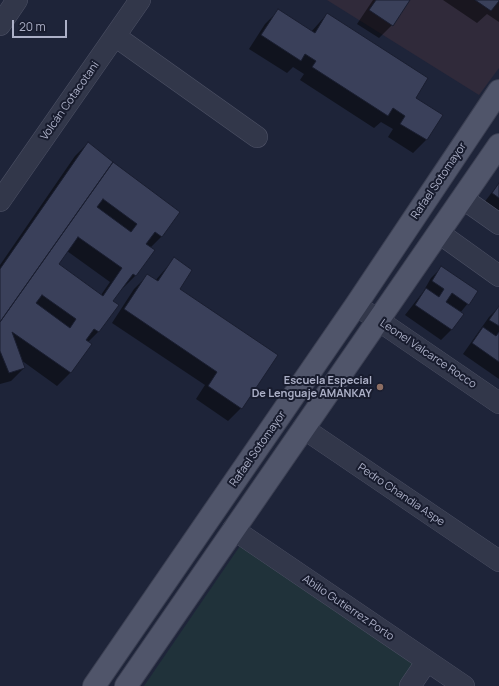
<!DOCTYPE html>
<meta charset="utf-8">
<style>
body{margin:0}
#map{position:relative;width:499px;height:686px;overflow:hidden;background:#1e2439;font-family:Manrope,sans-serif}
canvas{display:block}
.scale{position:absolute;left:12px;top:20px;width:55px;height:18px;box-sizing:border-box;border:2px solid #acb0c7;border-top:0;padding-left:5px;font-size:12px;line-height:14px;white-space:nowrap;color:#acb0c7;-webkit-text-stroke:3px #181c2e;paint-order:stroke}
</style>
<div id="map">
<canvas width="499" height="686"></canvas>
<div class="scale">20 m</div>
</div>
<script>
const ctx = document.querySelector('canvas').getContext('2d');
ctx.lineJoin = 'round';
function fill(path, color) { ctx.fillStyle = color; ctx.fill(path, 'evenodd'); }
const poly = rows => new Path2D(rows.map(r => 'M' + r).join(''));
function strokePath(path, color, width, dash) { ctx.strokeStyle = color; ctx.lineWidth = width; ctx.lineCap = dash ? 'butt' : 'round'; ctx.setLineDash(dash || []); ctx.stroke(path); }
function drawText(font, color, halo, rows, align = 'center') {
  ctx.font = font + ' Manrope,sans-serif'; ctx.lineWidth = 4; ctx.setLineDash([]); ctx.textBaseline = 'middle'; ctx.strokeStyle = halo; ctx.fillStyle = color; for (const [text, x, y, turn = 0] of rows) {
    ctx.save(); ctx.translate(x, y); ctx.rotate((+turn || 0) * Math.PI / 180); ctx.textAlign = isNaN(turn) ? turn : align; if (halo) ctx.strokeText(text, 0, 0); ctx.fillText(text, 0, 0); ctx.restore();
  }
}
const medical = poly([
 [327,0,499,0,499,68,479,95]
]);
const green = poly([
 [242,543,416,664,401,686,144,686]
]);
const shadow = poly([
 [373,0,408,0,392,25,379,38,357,24],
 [443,0,499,0,499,22,487,14,477,23],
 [278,11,311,32,327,14,414,98,441,116,426,140,413,153,388,137,393,129,381,122,374,128,300,80,304,74,293,67,287,73,249,49,265,24],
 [88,143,179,213,161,237,150,248,154,250,135,276,122,289,121,288,111,301,118,305,98,332,88,342,91,344,70,373,57,386,21,360,24,368,11,381,0,384,0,265,75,156],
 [67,251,110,282,101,295,58,265],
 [499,183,499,215,483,204],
 [174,259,179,289,241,408,228,421,196,399,205,385,112,323,134,289,147,276,155,281],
 [441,268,477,292,460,313,452,329,441,340,405,315,423,292,431,278],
 [499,307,499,379,463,354,489,317]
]);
const building = poly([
 [376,0,410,0,393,26,369,10,376,0],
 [475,0,499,0,499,1,491,11,475,0],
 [278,9,315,33,327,13,428,78,416,98,443,115,427,140,400,124,405,116,393,108,388,116,312,67,316,61,305,54,301,61,261,35,278,9],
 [88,142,113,162,0,322,0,269,88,142],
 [113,162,180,212,162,237,155,232,146,244,155,250,136,276,133,274,113,301,119,305,99,332,94,329,86,340,92,344,71,373,12,332,25,368,9,373,0,351,0,322,113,162],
 [103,199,137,224,131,232,97,207,103,199],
 [78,237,122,268,103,296,59,264,78,237],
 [42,295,76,319,70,328,36,303,42,295],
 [499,183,499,198,492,193,499,183],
 [174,257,192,270,180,289,278,355,242,409,208,386,217,372,124,309,147,274,158,281,174,257],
 [441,266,478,291,469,305,452,293,446,302,464,314,452,330,415,305,426,288,439,297,444,289,432,281,441,266],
 [499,306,499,326,489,320,499,306],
 [483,327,496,336,499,332,499,362,472,343,483,327]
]);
const minor = poly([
 [0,25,17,0],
 [115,36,257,137],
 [462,198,499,224],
 [0,201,140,0],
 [439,233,499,276],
 [356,305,499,403],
 [303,428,499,561],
 [233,529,464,686],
 [410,686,427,661]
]);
const major = poly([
 [94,686,356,305,499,91],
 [126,686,499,145]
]);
const markers = [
 [380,387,4,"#8d6e63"]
];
const streetNames = [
 ["Volcán Cotacotani",70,101,-55],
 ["Rafael Sotomayor",439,181,-56],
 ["Leonel Valcarce Rocco",428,354,34],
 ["Rafael Sotomayor",258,449,-55],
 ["Pedro Chandia Aspe",401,495,34],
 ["Abilio Gutierrez Porto",348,608,34]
];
const poiNames = [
 ["Escuela Especial",372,381],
 ["De Lenguaje AMANKAY",372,394]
];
fill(medical, '#302a3a');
fill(green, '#20323a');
fill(shadow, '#0007');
fill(building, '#3a405a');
strokePath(building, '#1a1e30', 1);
strokePath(minor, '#4d5165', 22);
strokePath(major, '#3c4053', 24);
strokePath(minor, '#32374a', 21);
strokePath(major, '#50556a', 22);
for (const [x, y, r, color] of markers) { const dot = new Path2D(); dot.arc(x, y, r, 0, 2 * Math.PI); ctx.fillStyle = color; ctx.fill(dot); strokePath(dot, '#181c2e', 1.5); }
drawText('11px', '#acb0c7', '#181c2e', streetNames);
drawText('bold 11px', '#acb0c7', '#181c2e', poiNames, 'right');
</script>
